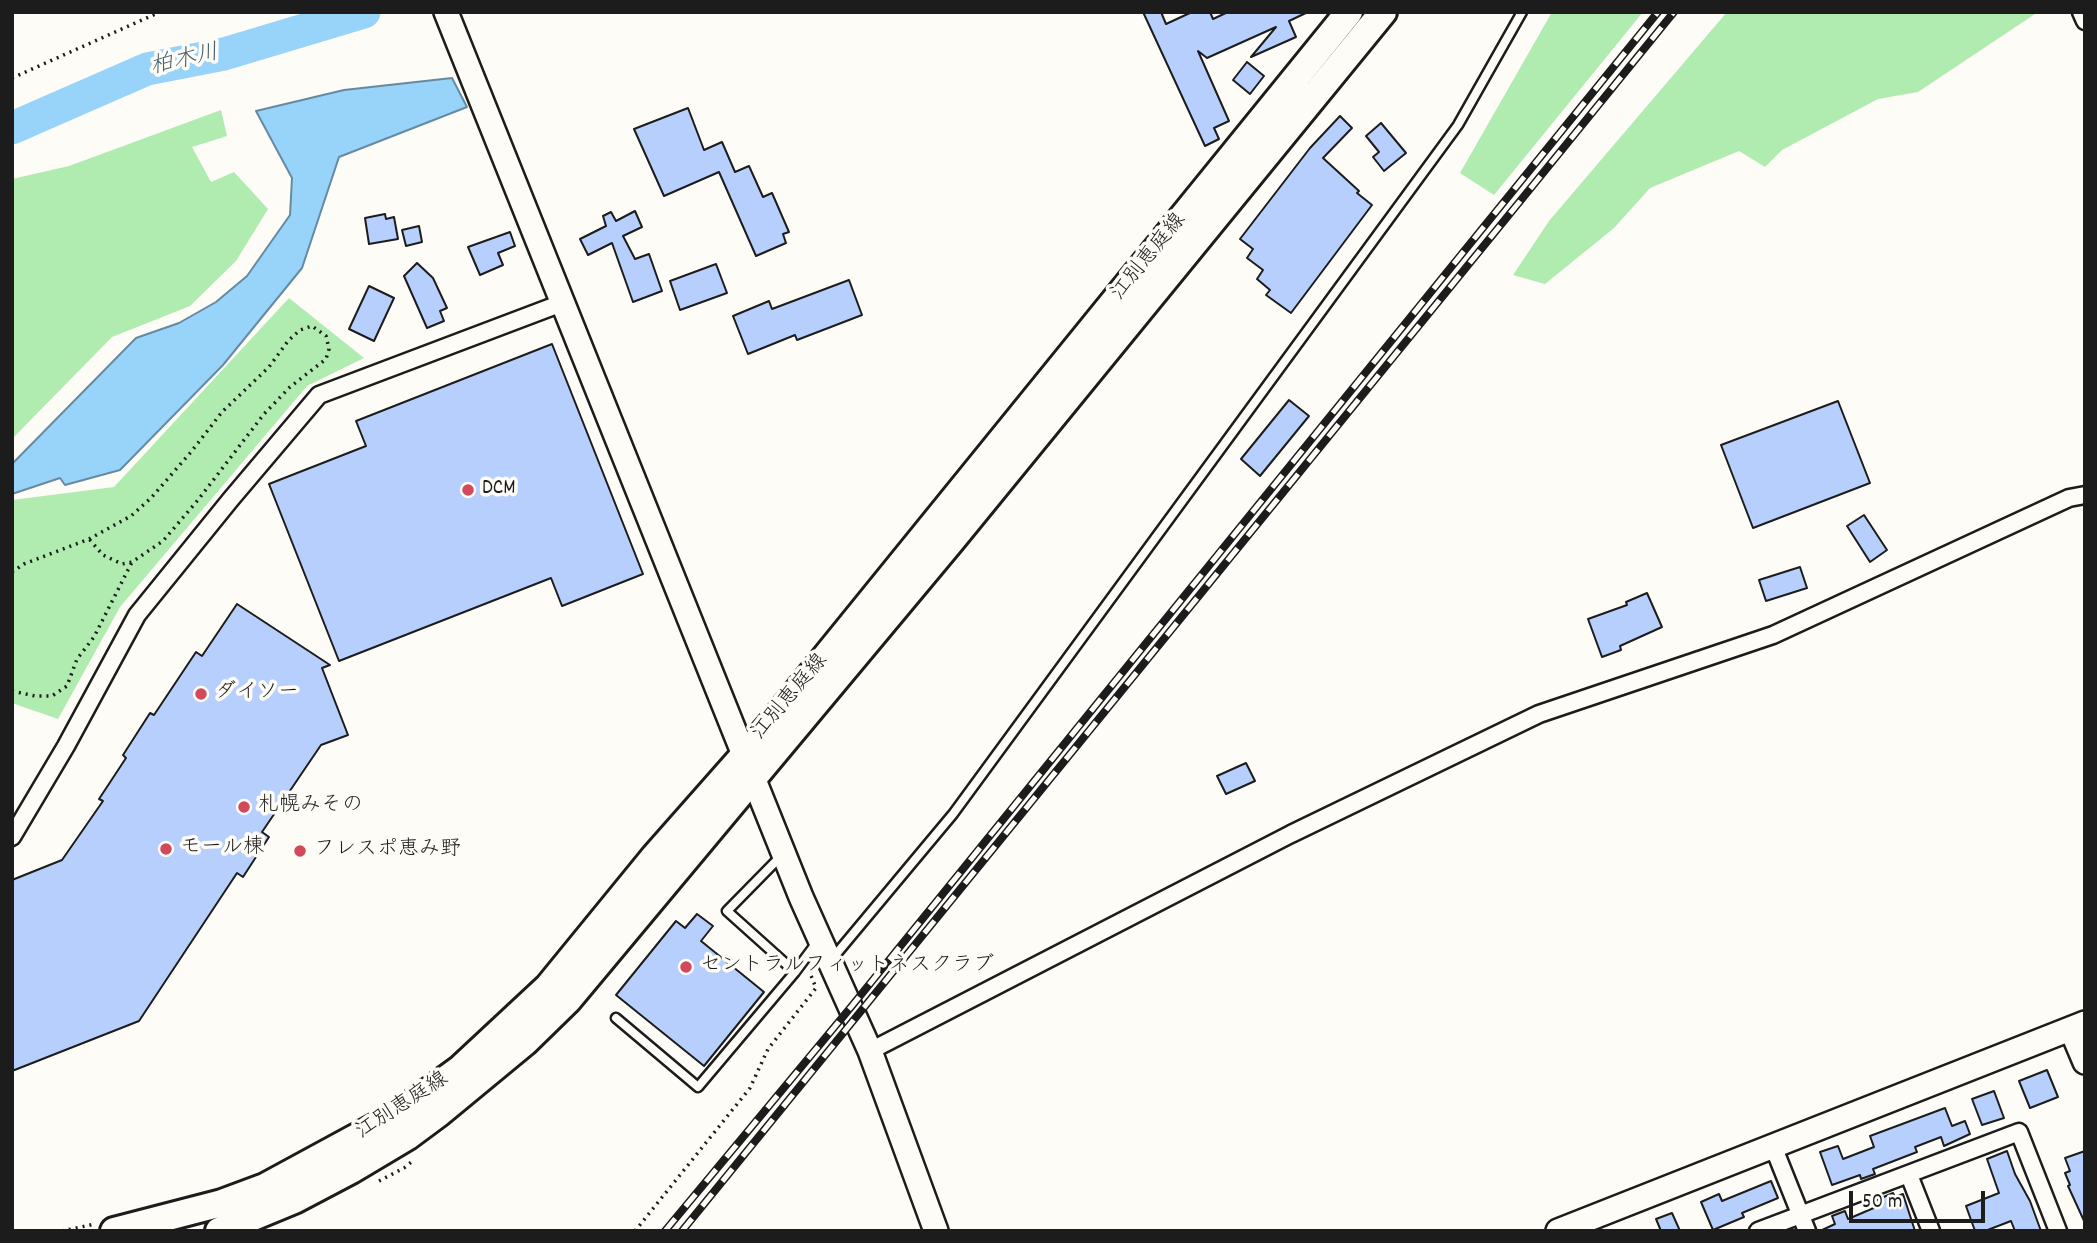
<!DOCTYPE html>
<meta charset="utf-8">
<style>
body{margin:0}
#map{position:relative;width:2097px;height:1243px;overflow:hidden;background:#fdfcf7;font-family:Dekko,sans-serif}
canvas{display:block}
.frame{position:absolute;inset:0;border:14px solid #1c1c1c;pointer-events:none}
.scale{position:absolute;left:1849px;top:1191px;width:136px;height:32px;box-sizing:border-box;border:4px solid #1c1c1c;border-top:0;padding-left:9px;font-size:21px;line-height:24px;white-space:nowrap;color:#1c1c1c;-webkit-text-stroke:5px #fdfcf7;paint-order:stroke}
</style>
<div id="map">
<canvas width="2097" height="1243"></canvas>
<div class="frame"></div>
<div class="scale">50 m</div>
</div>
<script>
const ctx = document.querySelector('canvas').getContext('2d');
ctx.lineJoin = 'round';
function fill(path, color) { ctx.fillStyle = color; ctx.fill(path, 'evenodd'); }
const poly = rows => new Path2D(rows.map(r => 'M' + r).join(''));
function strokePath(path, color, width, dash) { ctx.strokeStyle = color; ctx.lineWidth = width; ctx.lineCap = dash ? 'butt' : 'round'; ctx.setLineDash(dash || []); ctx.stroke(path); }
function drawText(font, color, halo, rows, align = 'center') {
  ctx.font = font + ' Dekko,"Klee One",sans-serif'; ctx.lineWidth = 7; ctx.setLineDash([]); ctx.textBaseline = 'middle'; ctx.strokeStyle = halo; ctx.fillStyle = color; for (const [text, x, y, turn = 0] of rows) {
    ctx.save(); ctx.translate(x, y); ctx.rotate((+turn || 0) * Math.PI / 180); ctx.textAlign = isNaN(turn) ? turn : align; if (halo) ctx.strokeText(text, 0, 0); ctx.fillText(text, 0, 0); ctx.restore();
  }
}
const green = poly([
 [1552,12,1643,12,1494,195,1460,173],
 [1727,12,2038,12,1918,92,1878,99,1782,150,1765,167,1739,151,1650,188,1614,228,1545,284,1513,275,1549,221],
 [221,110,227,136,192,147,211,182,234,172,268,209,236,261,190,306,112,337,12,439,12,179,69,166],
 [289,298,364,358,307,386,120,607,58,719,12,703,12,500,114,487]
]);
const water = poly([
 [452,78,467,107,339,157,302,268,223,365,120,470,65,485,60,478,12,494,12,464,136,338,179,323,216,302,247,276,290,215,292,178,256,111,344,90,452,78]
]);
const river = poly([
 [12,128,147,69,224,54,364,12]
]);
const building = poly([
 [1143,12,1161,12,1166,24,1192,12,1210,12,1213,19,1228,12,1308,12,1289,21,1296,37,1251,57,1276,27,1207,58,1198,51,1229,121,1214,128,1219,139,1205,146,1143,12],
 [1247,62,1264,76,1250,94,1233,80,1247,62],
 [688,108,704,150,722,142,735,172,749,166,763,197,772,193,789,232,783,234,786,243,756,256,719,172,664,196,634,129,688,108],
 [1340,116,1352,128,1323,158,1359,191,1357,193,1372,205,1291,313,1266,295,1270,290,1257,279,1263,270,1247,258,1253,249,1240,239,1310,148,1340,116],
 [1381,123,1406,153,1384,171,1373,157,1379,152,1366,136,1381,123],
 [635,211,642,227,623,236,635,259,649,254,662,291,633,302,612,243,588,255,580,239,606,226,603,216,611,212,616,221,635,211],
 [385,214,386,219,394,217,398,239,369,244,365,218,385,214],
 [419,226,422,242,406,246,402,230,419,226],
 [510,232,515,246,498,253,503,265,480,275,468,247,510,232],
 [417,263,433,278,447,308,440,311,444,321,427,328,404,276,417,263],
 [716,264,727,293,680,310,670,281,716,264],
 [849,280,862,315,797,340,795,335,748,354,733,316,769,301,772,309,849,280],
 [369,286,394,298,374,341,349,329,369,286],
 [552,344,643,574,562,606,551,578,339,661,269,484,366,446,356,421,552,344],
 [1289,400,1309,416,1260,476,1241,459,1289,400],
 [1838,401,1870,483,1753,528,1721,445,1838,401],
 [1864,515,1887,550,1870,562,1847,526,1864,515],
 [1800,567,1807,588,1766,601,1759,580,1800,567],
 [1647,593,1662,627,1620,646,1621,650,1602,657,1588,619,1627,605,1626,602,1647,593],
 [237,604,330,665,322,668,348,735,321,745,262,832,269,837,243,877,237,873,139,1021,12,1071,12,880,62,860,103,801,99,799,126,758,123,755,150,713,154,715,196,652,202,656,237,604],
 [1246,763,1255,781,1226,794,1217,776,1246,763],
 [697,914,713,926,701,941,764,992,704,1066,616,995,676,921,685,928,697,914],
 [2047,1070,2058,1097,2030,1108,2019,1081,2047,1070],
 [1994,1091,2004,1118,1982,1125,1972,1099,1994,1091],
 [1945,1108,1952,1126,1965,1121,1970,1134,1944,1146,1941,1137,1915,1147,1917,1152,1873,1169,1875,1174,1861,1179,1860,1175,1832,1185,1820,1152,1838,1146,1843,1159,1874,1147,1870,1136,1945,1108],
 [2007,1151,2015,1174,2030,1201,2041,1231,2015,1231,2011,1221,1985,1231,1975,1231,1966,1206,1999,1193,1987,1159,2007,1151],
 [2085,1151,2085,1223,2068,1186,2070,1185,2065,1173,2070,1171,2065,1158,2085,1151],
 [1771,1181,1778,1198,1742,1213,1744,1217,1713,1230,1701,1202,1719,1194,1722,1201,1771,1181],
 [1893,1193,1895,1197,1903,1194,1915,1231,1820,1231,1835,1224,1832,1216,1845,1211,1848,1219,1876,1207,1874,1201,1893,1193],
 [1672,1213,1680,1231,1661,1231,1656,1219,1672,1213]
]);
const path = poly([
 [12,78,160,12],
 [12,572,24,564,89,539,131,516,151,498,191,452,222,412,269,367,288,341,300,330,312,326,326,336,329,349,326,359,290,387,264,414,198,500,163,541,132,562,122,564,103,555,89,539],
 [12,691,35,696,52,696,67,686,77,659,94,637,132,562],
 [379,1181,404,1168,414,1160],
 [62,1231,95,1224],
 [635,1231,750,1088,768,1049,816,988,810,973]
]);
const lane = poly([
 [782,855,727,911,795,972,818,941],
 [832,959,953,814,1458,125,1522,12],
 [616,1018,698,1087,795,972]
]);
const street = poly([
 [2081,12,2085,21],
 [12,837,66,746,137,615,231,499,319,395,562,303],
 [870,1051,1291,834,1539,714,1773,635,2069,498,2085,495],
 [1773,1146,1807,1231],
 [1909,1175,1931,1231],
 [1758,1231,2019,1132,2058,1231]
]);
const secondary = poly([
 [446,12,801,897,870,1051,936,1231],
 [2071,1029,2085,1062],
 [1558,1231,2085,1023]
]);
const primary = poly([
 [114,1231,222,1203,265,1187,394,1117,460,1069,548,987,655,856,768,728,1349,12],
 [219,1231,294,1200,351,1170,408,1136,439,1113,525,1042,568,1000,951,541,1383,12]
]);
const rail = poly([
 [665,1231,851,1007,1658,12],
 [682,1231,1674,12]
]);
const markers = [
 [468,490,7,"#d1495b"],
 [201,694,7,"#d1495b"],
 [244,807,7,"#d1495b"],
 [166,849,7,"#d1495b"],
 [300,851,7,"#d1495b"],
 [686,967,7,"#d1495b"]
];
const streetNames = [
 ["江別恵庭線",1150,258,-51],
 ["江別恵庭線",791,698,-50],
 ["江別恵庭線",403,1107,-33]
];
const poiNames = [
 ["DCM",482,490],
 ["ダイソー",215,694],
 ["札幌みその",258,807],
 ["モール棟",180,849],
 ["フレスポ恵み野",314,851],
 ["セントラルフィットネスクラブ",700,967]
];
const waterNames = [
 ["柏木川",185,62,-13]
];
fill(green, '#b0ebb0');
fill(water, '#98d3f9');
strokePath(water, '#668aa1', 2);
strokePath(river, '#98d3f9', 33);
fill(building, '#b7cffd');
strokePath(building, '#1c1c1c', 2);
strokePath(lane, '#1c1c1c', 13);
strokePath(street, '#1c1c1c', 21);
strokePath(secondary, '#1c1c1c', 28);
strokePath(primary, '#1c1c1c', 32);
strokePath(path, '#1c1c1c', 3.5, [2, 5]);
strokePath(lane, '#fdfcf7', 8);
strokePath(street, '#fdfcf7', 16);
strokePath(secondary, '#fdfcf7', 23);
strokePath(primary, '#fdfcf7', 26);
strokePath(rail, '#1c1c1c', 8);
strokePath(rail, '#fdfcf7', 5, [16]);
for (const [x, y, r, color] of markers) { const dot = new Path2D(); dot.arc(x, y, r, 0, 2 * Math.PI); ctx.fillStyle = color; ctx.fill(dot); strokePath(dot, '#fdfcf7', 2.5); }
drawText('21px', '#1c1c1c', '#fdfcf7', streetNames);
drawText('21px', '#1c1c1c', '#fdfcf7', poiNames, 'left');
drawText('italic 23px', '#475c69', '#fdfcf7', waterNames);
</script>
